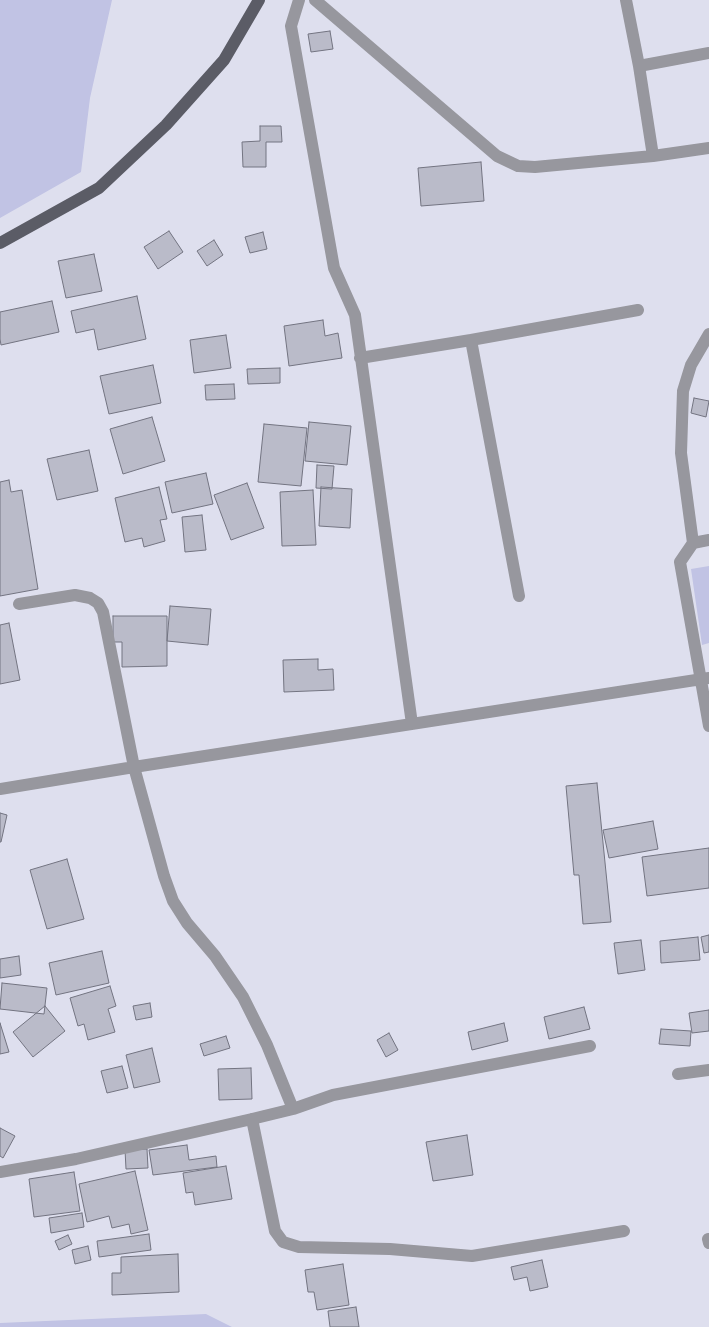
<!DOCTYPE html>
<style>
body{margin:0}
canvas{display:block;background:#dedfee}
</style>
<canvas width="709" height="1327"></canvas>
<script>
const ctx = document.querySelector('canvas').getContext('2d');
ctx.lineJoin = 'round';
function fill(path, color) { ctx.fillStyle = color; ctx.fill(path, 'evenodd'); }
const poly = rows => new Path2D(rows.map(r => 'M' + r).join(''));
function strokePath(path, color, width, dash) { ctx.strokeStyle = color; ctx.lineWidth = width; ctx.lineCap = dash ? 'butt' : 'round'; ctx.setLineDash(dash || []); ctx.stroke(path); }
const green = poly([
 [0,0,112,0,90,98,81,172,0,218],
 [709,566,709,643,702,645,691,569],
 [206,1314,232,1327,0,1327,0,1323]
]);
const building = poly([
 [330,31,333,49,311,52,308,34,330,31],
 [260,126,281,126,282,142,266,142,266,167,243,167,242,142,260,141,260,126],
 [481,162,484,201,421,206,418,168,481,162],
 [169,231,183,252,158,269,144,247,169,231],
 [263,232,267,249,250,253,245,237,263,232],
 [214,240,223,255,207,266,197,251,214,240],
 [94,254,102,291,66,298,58,261,94,254],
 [137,296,146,339,98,350,94,329,76,333,71,311,137,296],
 [52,301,59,332,1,345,0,339,0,312,52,301],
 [323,320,325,336,338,333,342,358,289,366,284,326,323,320],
 [226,335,231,368,194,373,190,340,226,335],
 [153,365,161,403,109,414,100,376,153,365],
 [280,368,280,383,248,384,247,369,280,368],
 [234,384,235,399,206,400,205,385,234,384],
 [694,398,709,401,706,417,691,413,694,398],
 [152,417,165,461,123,474,110,429,152,417],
 [309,422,351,426,347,465,305,461,309,422],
 [264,424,307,428,301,486,258,482,264,424],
 [89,450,98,491,57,500,47,459,89,450],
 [317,465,334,466,332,489,316,488,317,465],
 [206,473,213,504,172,513,165,482,206,473],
 [9,480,11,492,22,490,38,589,0,596,0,482,9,480],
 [247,483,264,528,231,540,214,495,247,483],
 [159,487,167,519,160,520,165,541,144,547,142,538,125,542,115,498,159,487],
 [321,487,352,489,350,528,319,526,321,487],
 [313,490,316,545,282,546,280,492,313,490],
 [202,515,206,550,185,552,182,517,202,515],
 [170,606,211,609,208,645,167,641,170,606],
 [113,616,167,616,167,666,122,667,122,642,113,642,113,616],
 [9,623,20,680,0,684,0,625,9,623],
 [318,659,318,670,333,669,334,690,284,692,283,660,318,659],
 [597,783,611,922,583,924,579,875,574,875,566,786,597,783],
 [0,813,7,815,1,842,0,842,0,813],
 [653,821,658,849,609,858,603,830,653,821],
 [709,848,709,888,647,896,642,857,709,848],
 [67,859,84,919,47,929,30,870,67,859],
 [709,935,709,952,704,953,701,937,709,935],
 [698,937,700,960,661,963,660,941,698,937],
 [641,940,645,970,618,974,614,943,641,940],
 [102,951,109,983,56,995,49,963,102,951],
 [19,956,21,975,0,978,0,959,19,956],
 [2,983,47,988,44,1014,0,1009,2,983],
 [110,986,116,1006,108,1009,115,1032,88,1040,84,1024,78,1026,70,998,110,986],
 [150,1003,152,1017,136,1020,133,1006,150,1003],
 [45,1006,65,1031,33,1057,13,1032,45,1006],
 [584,1007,590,1029,549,1039,544,1017,584,1007],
 [709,1010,709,1031,692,1033,689,1013,709,1010],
 [0,1023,9,1052,0,1054,0,1023],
 [504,1023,508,1041,472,1050,468,1032,504,1023],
 [661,1029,691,1031,690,1046,659,1044,661,1029],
 [389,1033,398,1050,386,1057,377,1040,389,1033],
 [226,1036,230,1048,204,1056,200,1044,226,1036],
 [152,1048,160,1082,134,1088,126,1055,152,1048],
 [122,1066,128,1088,107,1093,101,1071,122,1066],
 [251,1068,252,1099,219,1100,218,1069,251,1068],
 [0,1128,15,1136,3,1158,0,1156,0,1128],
 [467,1135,473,1175,433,1181,426,1142,467,1135],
 [187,1145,189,1160,216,1156,217,1167,153,1175,149,1150,187,1145],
 [147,1149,148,1168,126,1169,125,1150,147,1149],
 [226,1166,232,1199,195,1205,193,1192,186,1193,183,1173,226,1166],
 [135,1171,148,1230,131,1234,129,1224,112,1228,109,1216,87,1222,79,1184,135,1171],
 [74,1172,80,1211,34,1217,29,1179,74,1172],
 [82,1213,84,1227,51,1233,49,1218,82,1213],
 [149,1234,151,1250,99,1257,97,1241,149,1234],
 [68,1235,72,1244,59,1250,55,1241,68,1235],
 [88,1246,91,1260,75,1264,72,1250,88,1246],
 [178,1254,179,1292,112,1295,112,1273,121,1273,121,1257,178,1254],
 [542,1260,548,1287,530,1291,527,1277,514,1280,511,1267,542,1260],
 [343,1264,349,1305,317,1310,314,1292,308,1292,305,1270,343,1264],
 [356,1307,359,1327,330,1327,328,1311,356,1307]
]);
const minor = poly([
 [299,0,291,26,334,268,355,315,412,724],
 [315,0,497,156,518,166,535,167,653,156,709,148],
 [626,0,639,66,653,156],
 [639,66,709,53],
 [471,340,519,596],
 [360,358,471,340,638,310],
 [709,540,693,543,680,562,709,726],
 [693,543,681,453,683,391,691,365,709,334],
 [19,604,75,595,90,598,98,603,103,612,134,767,164,876,173,901,187,923,215,956,243,997,267,1045,293,1109],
 [0,789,134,767,709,678],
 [678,1074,709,1070],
 [252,1119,275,1231,283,1242,299,1247,390,1249,472,1256,624,1231],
 [0,1172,76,1159,252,1119,293,1109,333,1095,590,1046],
 [708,1239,709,1243]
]);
const major = poly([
 [0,243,99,188,166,125,224,60,259,0]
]);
fill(green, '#c1c3e4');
fill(building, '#babbc9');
strokePath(building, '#737481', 1);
strokePath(minor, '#97979e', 12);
strokePath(major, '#5b5c66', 12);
</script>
